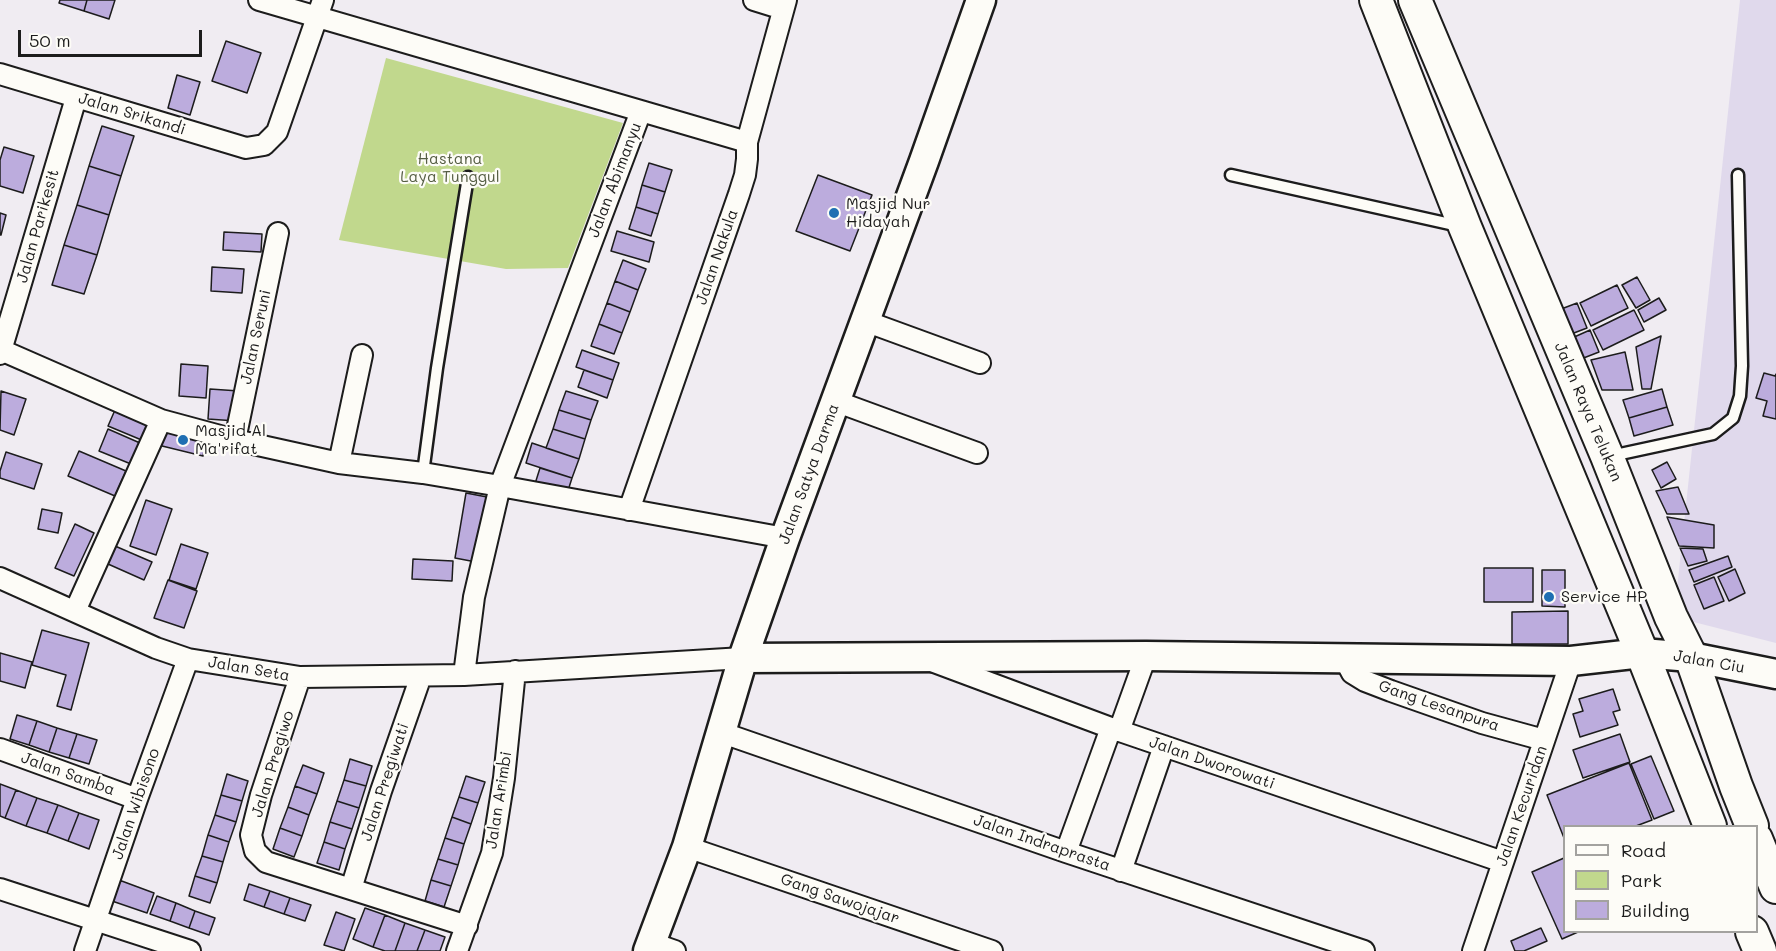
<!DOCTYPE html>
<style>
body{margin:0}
#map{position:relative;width:1776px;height:951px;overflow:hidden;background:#f0ecf2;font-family:Mali,sans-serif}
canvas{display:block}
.legend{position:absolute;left:1563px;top:825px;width:195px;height:108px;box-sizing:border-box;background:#fdfcf7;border:2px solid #a3a29f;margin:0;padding:8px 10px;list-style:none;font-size:18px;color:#1c1c1c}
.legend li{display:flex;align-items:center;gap:12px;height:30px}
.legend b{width:30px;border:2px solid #a3a29f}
.scale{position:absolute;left:18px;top:30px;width:184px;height:27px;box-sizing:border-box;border:3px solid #1c1c1c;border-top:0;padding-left:8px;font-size:18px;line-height:21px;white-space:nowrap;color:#1c1c1c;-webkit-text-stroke:4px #fdfcf7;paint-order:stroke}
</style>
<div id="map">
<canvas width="1776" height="951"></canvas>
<ul class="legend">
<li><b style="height:8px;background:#fdfcf7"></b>Road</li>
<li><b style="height:16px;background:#c1d88d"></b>Park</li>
<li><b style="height:16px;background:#bcacdd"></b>Building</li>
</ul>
<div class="scale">50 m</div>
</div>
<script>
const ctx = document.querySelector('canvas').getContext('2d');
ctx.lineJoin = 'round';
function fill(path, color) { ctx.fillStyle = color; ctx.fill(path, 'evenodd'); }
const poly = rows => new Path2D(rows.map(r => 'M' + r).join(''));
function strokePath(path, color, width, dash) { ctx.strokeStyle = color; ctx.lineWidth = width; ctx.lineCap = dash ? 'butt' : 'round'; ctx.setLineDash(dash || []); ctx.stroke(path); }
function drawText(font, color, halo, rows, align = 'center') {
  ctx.font = font + ' Mali,sans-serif'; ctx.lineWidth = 4.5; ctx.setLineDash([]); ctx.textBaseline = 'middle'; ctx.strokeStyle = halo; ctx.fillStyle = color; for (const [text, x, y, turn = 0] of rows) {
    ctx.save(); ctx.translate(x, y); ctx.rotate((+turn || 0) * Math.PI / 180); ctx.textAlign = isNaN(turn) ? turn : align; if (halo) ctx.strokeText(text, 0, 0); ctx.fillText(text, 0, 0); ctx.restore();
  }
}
const built = poly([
 [1740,0,1776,0,1776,643,1674,617]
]);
const green = poly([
 [386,58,623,123,568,268,506,269,339,240]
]);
const building = poly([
 [60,0,87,0,84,11,59,3,60,0],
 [87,0,115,0,109,19,84,11,87,0],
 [226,41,261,53,247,93,212,81,226,41],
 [177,75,200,82,190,115,168,108,177,75],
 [102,126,134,136,121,176,89,166,102,126],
 [4,147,34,156,23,193,0,186,0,160,4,147],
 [649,163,672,170,665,192,642,185,649,163],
 [89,166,121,176,109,215,77,205,89,166],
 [818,175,872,195,850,251,796,231,818,175],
 [642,185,665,192,658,214,636,207,642,185],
 [77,205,109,215,97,255,64,245,77,205],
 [636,207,658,214,651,236,629,229,636,207],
 [0,213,6,215,1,235,0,235,0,213],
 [617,231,654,242,649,262,611,251,617,231],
 [224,232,262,234,261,252,223,250,224,232],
 [64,245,97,255,84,294,52,285,64,245],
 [623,260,646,269,638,290,615,281,623,260],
 [212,267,244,269,242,293,211,291,212,267],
 [1637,277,1650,300,1636,308,1622,285,1637,277],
 [615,281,638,290,630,312,607,303,615,281],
 [1617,285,1628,308,1591,326,1580,303,1617,285],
 [1659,298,1666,310,1644,322,1638,310,1659,298],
 [607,303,630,312,622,333,599,324,607,303],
 [1577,303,1587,328,1566,336,1556,311,1577,303],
 [1634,310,1644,330,1603,350,1593,330,1634,310],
 [599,324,622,333,614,354,591,346,599,324],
 [1590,330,1599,352,1581,359,1572,338,1590,330],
 [1661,336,1651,389,1642,389,1636,347,1661,336],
 [582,350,619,363,613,380,576,367,582,350],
 [1625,352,1633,390,1602,390,1591,360,1625,352],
 [181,364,208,366,206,398,179,396,181,364],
 [584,370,613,380,607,398,578,387,584,370],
 [1764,373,1775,376,1776,374,1776,419,1763,416,1767,401,1756,398,1764,373],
 [210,389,239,391,236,421,208,419,210,389],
 [1662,389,1667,407,1629,418,1623,400,1662,389],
 [1,391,26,399,14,435,0,430,1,391],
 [566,391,598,401,591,420,559,410,566,391],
 [1667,407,1673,425,1634,436,1629,418,1667,407],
 [115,410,151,425,144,441,108,426,115,410],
 [559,410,591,420,585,439,553,429,559,410],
 [163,424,208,435,203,456,158,445,163,424],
 [108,429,140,443,131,464,99,451,108,429],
 [553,429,585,439,579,459,546,448,553,429],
 [532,443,579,459,572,478,526,463,532,443],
 [79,451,126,471,115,496,68,476,79,451],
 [6,452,42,464,34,489,0,478,0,471,6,452],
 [1667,462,1676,479,1661,488,1652,470,1667,462],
 [540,468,572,478,566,497,534,487,540,468],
 [1678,487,1689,514,1667,514,1656,491,1678,487],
 [466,493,487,497,476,562,455,558,466,493],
 [146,500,172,509,156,555,130,546,146,500],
 [42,509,62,513,58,533,38,529,42,509],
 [1667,517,1714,525,1714,548,1679,546,1667,517],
 [75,524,94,533,74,576,55,568,75,524],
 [181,544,208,553,196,589,169,580,181,544],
 [115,546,152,562,144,580,108,564,115,546],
 [1680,548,1703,549,1707,561,1688,566,1680,548],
 [1728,556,1732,567,1694,582,1689,570,1728,556],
 [413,559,453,561,452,581,412,579,413,559],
 [1484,568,1533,568,1533,602,1484,602,1484,568],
 [1735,569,1745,593,1729,601,1718,577,1735,569],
 [1542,570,1565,570,1565,607,1542,606,1542,570],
 [1714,577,1724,601,1704,609,1694,585,1714,577],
 [168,580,197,591,184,628,154,618,168,580],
 [1568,611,1568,644,1512,644,1512,612,1568,611],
 [42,630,89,643,71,710,57,706,66,675,32,665,42,630],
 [0,653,32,662,25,688,0,681,0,653],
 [1613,689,1620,710,1613,712,1618,725,1580,737,1573,714,1583,711,1579,699,1613,689],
 [17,715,37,721,29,745,10,739,17,715],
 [37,721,57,728,49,752,29,745,37,721],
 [57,728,77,734,69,758,49,752,57,728],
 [77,734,97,740,89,764,69,758,77,734],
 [1620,734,1630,762,1583,778,1573,750,1620,734],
 [1651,756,1674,811,1654,819,1631,764,1651,756],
 [350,759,372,766,366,786,344,780,350,759],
 [1629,763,1652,820,1636,826,1564,826,1564,838,1547,795,1629,763],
 [303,765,324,773,317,794,295,786,303,765],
 [227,774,248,781,242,801,221,795,227,774],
 [466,776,485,782,478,803,459,797,466,776],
 [344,780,366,786,359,808,337,801,344,780],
 [0,784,16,790,5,818,0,816,0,784],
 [295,786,317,794,309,815,288,807,295,786],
 [16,790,37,798,26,826,5,818,16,790],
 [221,795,242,801,236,822,215,815,221,795],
 [459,797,478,803,471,824,452,817,459,797],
 [37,798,58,805,47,833,26,826,37,798],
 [337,801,359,808,352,829,330,822,337,801],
 [58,805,79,813,68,841,47,833,58,805],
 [288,807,309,815,302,836,280,828,288,807],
 [79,813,99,820,89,849,68,841,79,813],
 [215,815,236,822,229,842,208,835,215,815],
 [452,817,471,824,464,844,445,838,452,817],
 [330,822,352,829,345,849,324,842,330,822],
 [280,828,302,836,294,857,273,849,280,828],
 [208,835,229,842,223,862,202,856,208,835],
 [445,838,464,844,458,865,438,859,445,838],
 [324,842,345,849,339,870,317,863,324,842],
 [202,856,223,862,217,883,195,876,202,856],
 [1564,858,1564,932,1578,932,1562,939,1532,872,1564,858],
 [438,859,458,865,451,886,431,880,438,859],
 [195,876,217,883,210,903,189,896,195,876],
 [119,880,154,893,147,913,112,901,119,880],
 [431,880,451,886,444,907,425,901,431,880],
 [249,884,270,891,264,907,244,900,249,884],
 [270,891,290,898,284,914,264,907,270,891],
 [157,896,176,903,170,921,150,914,157,896],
 [290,898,311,905,305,921,284,914,290,898],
 [176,903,195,911,189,928,170,921,176,903],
 [365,908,385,915,373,947,353,939,365,908],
 [195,911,215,918,209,935,189,928,195,911],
 [336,912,355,919,344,951,324,945,336,912],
 [385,915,405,923,395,951,385,951,373,947,385,915],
 [405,923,425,930,417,951,395,951,405,923],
 [1541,928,1547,941,1524,951,1515,951,1511,941,1541,928],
 [425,930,445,937,440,951,417,951,425,930]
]);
const lane = poly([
 [1231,175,1459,226],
 [1611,456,1713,434,1733,418,1740,396,1742,366,1738,175],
 [423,473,437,368,468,177]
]);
const street = poly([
 [259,0,641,111,500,486,474,597,464,675],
 [754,0,783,9],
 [0,74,246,148,264,145,277,132,323,0],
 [641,111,747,142],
 [865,321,980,363],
 [1,350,161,420],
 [0,354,76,98],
 [835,401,977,453],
 [235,440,278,233],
 [339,463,362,355],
 [629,510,739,194,745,175,747,159,747,142,786,0],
 [0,578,156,648,188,659,300,677,464,675,743,658],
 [75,611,161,420,235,440,339,463,423,473,500,486,785,538],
 [1344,658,1352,673,1365,681,1391,691,1482,723,1544,740],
 [934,662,1111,728,1503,862],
 [300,677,261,795,251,835,255,851,266,862,467,926],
 [1119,731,1146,656],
 [720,732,1066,852,1364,951],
 [0,749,137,799],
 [687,847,992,951],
 [1066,852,1111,728],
 [1121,871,1164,746],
 [0,889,190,951],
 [351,889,381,791,421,676],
 [652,943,675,951],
 [85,951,137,799,188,659],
 [457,951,492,853,504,778,515,671],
 [1473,951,1571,661]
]);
const secondary = poly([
 [743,658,1146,656,1571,661,1642,653,1691,657,1776,674],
 [648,951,687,847,743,658,785,538,924,161,981,0]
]);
const primary = poly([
 [1376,0,1465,227,1642,653,1710,826],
 [1415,0,1607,456,1671,617,1691,657,1736,786,1752,826],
 [1756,839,1776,887],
 [1752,932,1760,951]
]);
const markers = [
 [834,213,6,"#1f6fb2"],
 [183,440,6,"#1f6fb2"],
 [1549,597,6,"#1f6fb2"]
];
const streetNames = [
 ["Jalan Srikandi",132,114,17],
 ["Jalan Abimanyu",615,180,-69],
 ["Jalan Parikesit",38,226,-74],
 ["Jalan Nakula",717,257,-71],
 ["Jalan Seruni",256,337,-78],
 ["Jalan Raya Telukan",1588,412,67],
 ["Jalan Satya Darma",809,474,-70],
 ["Jalan Ciu",1709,662,10],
 ["Jalan Seta",249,669,10],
 ["Gang Lesanpura",1439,706,19],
 ["Jalan Dworowati",1212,763,19],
 ["Jalan Pregiwo",273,764,-73],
 ["Jalan Samba",68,774,20],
 ["Jalan Pregiwati",385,782,-72],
 ["Jalan Arimbi",499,800,-81],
 ["Jalan Wibisono",136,804,-71],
 ["Jalan Kecuridan",1522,806,-71],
 ["Jalan Indraprasta",1042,843,19],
 ["Gang Sawojajar",840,899,19]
];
const parkNames = [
 ["Hastana",450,159],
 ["Laya Tunggul",450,177]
];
const poiNames = [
 ["Masjid Nur",846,204],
 ["Hidayah",846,222],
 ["Masjid Al",195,431],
 ["Ma'rifat",195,449],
 ["Service HP",1561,597]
];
fill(built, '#e0d9ec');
fill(green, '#c1d88d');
fill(building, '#bcacdd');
strokePath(building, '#1c1c1c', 1.5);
strokePath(lane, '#1c1c1c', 15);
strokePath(street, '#1c1c1c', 24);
strokePath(secondary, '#1c1c1c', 33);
strokePath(primary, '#1c1c1c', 36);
strokePath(lane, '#fdfcf7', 10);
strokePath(street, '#fdfcf7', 20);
strokePath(secondary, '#fdfcf7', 28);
strokePath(primary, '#fdfcf7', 32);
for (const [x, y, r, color] of markers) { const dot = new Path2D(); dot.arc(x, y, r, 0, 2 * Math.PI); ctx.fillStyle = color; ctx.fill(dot); strokePath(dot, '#fdfcf7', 2); }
drawText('16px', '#1c1c1c', '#fdfcf7', streetNames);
drawText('16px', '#565e44', '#fdfcf7', parkNames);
drawText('16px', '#1c1c1c', '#fdfcf7', poiNames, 'left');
</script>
